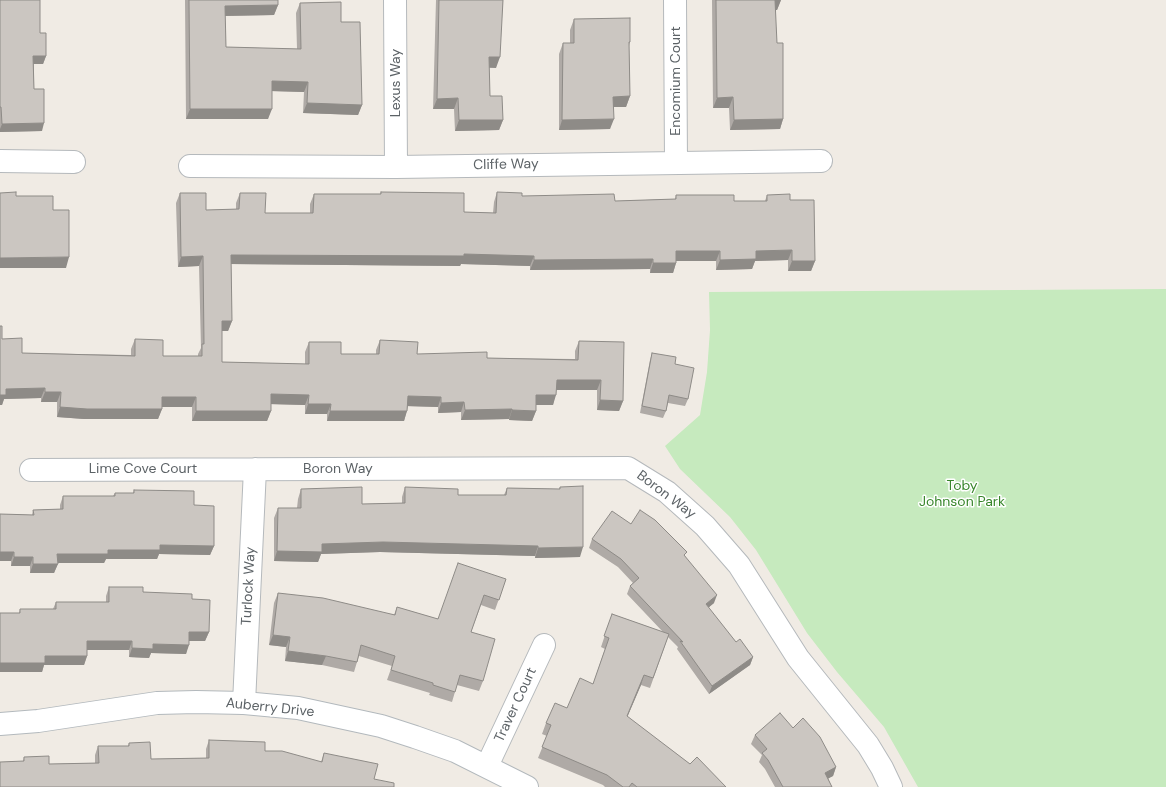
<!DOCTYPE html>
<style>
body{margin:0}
canvas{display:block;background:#f0ebe4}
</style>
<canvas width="1166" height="787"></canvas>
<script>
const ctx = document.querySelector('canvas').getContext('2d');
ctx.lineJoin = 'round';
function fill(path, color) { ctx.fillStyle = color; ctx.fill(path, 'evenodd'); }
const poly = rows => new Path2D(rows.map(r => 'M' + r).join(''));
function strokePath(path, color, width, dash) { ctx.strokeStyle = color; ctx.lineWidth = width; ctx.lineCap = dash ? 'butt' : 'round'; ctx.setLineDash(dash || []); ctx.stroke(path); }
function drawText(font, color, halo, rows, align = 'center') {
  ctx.font = font + ' "DM Sans",sans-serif'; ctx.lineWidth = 3; ctx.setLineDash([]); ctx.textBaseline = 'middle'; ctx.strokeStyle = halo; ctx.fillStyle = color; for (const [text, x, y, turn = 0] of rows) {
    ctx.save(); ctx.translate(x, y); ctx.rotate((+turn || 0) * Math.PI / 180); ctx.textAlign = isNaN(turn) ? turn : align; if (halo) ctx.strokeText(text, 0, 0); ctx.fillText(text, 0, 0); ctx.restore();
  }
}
const green = poly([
 [1166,289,1166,787,918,787,884,727,837,672,807,633,756,550,730,517,680,469,665,446,700,415,707,372,710,330,709,292]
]);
const street = poly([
 [395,0,396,167],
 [675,0,676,163],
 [0,161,74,162],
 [190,166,396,167,821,161],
 [31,470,628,468,667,492,705,526,739,565,798,658,868,745,882,768,891,787],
 [244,703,255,469],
 [487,766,544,645]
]);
const secondary = poly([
 [0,724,38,721,157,703,196,702,244,703,298,708,381,726,415,737,455,751,527,787]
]);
const wall = poly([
 [0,0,40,33,46,56,43,64,34,64,34,89,42,131,0,132],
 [185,0,278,0,278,5,274,15,225,16,226,47,297,49,296,13,300,3,341,22,362,105,358,115,303,113,304,92,272,91,268,119,186,119],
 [436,0,503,0,496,68,489,68,490,96,503,120,499,130,455,131,454,109,433,109],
 [712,0,781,0,777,10,775,10,777,43,783,119,780,129,730,130,729,108,713,108],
 [574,19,630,42,629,46,630,96,626,107,613,107,610,129,559,130,559,54,563,43,570,43,570,30],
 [381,192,464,212,493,213,494,202,497,192,522,196,615,201,675,199,676,195,734,201,765,201,767,195,790,200,815,261,811,271,788,271,788,260,755,261,752,269,716,270,716,261,676,261,676,263,673,273,650,273,650,269,530,270,530,266,461,264,460,266,231,264,232,321,228,331,222,331,222,362,305,364,305,352,309,342,341,354,376,354,376,350,380,340,417,354,487,358,575,359,575,351,579,341,623,401,619,411,597,410,597,390,556,390,553,405,536,405,536,411,532,421,509,420,509,419,461,420,461,412,438,413,438,407,408,406,404,421,327,421,327,414,305,414,305,405,271,404,271,411,267,421,192,421,192,407,162,407,162,409,158,419,84,419,57,417,57,402,41,402,41,398,4,399,2,405,2,339,22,353,131,355,131,349,135,339,163,356,198,356,198,354,201,348,199,266,178,267,176,203,180,193,206,210,236,209,236,203,240,193,265,213,310,213,310,204,314,194,380,194],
 [652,353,675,364,688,399,685,406,668,403,666,411,663,418,640,413,650,360],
 [405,487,458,495,504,495,507,488,559,489,560,487,580,557,535,558,535,556,380,552,321,554,318,562,274,561,274,518,278,508,297,508,298,499,301,489,362,504,402,503,402,497],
 [134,490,194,505,214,546,210,555,159,554,157,559,106,559,104,563,58,563,54,573,30,573,30,566,11,566,11,561,0,561,0,514,32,515,33,510,60,509,60,505,63,496,113,496,115,493,133,493],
 [631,524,685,556,714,603,708,608,736,642,753,657,750,665,709,694,677,649,678,647,668,637,650,688,641,685,627,717,690,764,726,787,605,787,603,785,538,758,547,736,542,734,546,723,567,708,593,684,605,649,601,647,612,614,663,632,627,594,630,586,633,583,618,567,589,548,592,539],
 [506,579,495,610,481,605,471,632,483,681,479,691,457,685,452,702,429,695,430,693,387,680,392,666,359,656,357,662,354,672,322,665,285,661,286,647,269,645,274,603,278,593,394,615,397,607,437,619],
 [109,587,143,592,192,599,209,632,205,641,189,641,186,654,151,653,149,658,129,657,129,650,87,650,87,656,84,665,44,665,42,672,19,613,20,609,53,609,56,602,106,602,106,596],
 [793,728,836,767,833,776,828,778,832,787,775,787,765,769,759,762,762,755,751,744,755,735],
 [209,740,321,762,324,753,374,779,0,787,23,761,24,757,49,764,95,763,95,755,98,746,128,746,129,743,151,759,206,758,206,749]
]);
const shadedWall = poly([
 [775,0,781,0,777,10,771,10],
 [278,5,274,15,222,16,225,6],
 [33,56,46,56,43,64,30,64],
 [489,57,500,57,496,68,485,67],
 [272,81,308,82,304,92,269,91],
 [630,96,626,107,609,107,613,97],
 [733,97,729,108,713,108,717,98],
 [458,98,454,109,433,109,437,99],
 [307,103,362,105,358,115,303,113],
 [190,109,272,109,268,119,186,119],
 [614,119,610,129,559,130,562,120],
 [783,119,780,129,730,130,734,120],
 [459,120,503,120,499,130,455,131],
 [44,123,42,131,0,132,0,129,2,124],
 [792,250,788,260,755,261,752,269,716,270,720,260,756,251],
 [676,251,720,251,716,261,673,261],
 [464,254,534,256,530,266,461,264,460,266,227,264,231,255],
 [203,256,199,266,178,267,181,257],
 [69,257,66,268,0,268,0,258],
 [653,259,650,269,530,270,534,260],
 [792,261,815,261,811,271,788,271],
 [653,263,676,263,673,273,650,273],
 [222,321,232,321,228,331,218,331],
 [557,380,601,380,597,390,553,390],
 [45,388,41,398,4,399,2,405,0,405,0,395,6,389],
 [45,392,61,392,57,402,41,402],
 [271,394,309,395,305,405,267,404],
 [536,395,556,395,553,405,533,405],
 [408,396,441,397,438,407,404,406],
 [162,397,196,397,192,407,158,407],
 [600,400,623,401,619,411,597,410],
 [464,402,461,412,438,413,441,403],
 [308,404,331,404,327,414,305,414],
 [60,407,162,409,158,419,84,419,57,417],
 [512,409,509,419,461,420,465,410],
 [512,410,536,411,532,421,509,420],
 [196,411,271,411,267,421,192,421],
 [330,411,407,411,404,421,327,421],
 [383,542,538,546,535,556,380,552,321,554,318,562,274,561,277,551,322,544],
 [160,545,214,546,210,555,159,554,157,559,106,559,104,563,54,563,57,554],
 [583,547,580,557,535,558,538,548],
 [0,552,14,552,11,561,0,561],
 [14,557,33,557,30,566,11,566],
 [33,564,58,564,54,573,30,573],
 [717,595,714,603,703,612,706,604],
 [189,632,209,632,205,641,186,641],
 [273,635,290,637,286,647,269,645],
 [87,641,132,641,129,650,84,650],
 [153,644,189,645,186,654,151,653,149,658,129,657,132,648],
 [288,651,326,656,322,665,285,661],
 [45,656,87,656,84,665,44,665,42,672,0,672,0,663],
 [753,657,750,665,709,694,712,686],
 [644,675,641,685,623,727,627,716],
 [836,767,833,776,822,782,825,773]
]);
const building = poly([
 [0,0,40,0,40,33,46,33,46,56,33,56,34,89,44,89,44,123,2,124,1,107,0,107,0,0],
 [189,0,278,0,278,5,225,6,226,47,301,49,300,3,341,2,341,22,360,22,362,105,307,103,308,82,272,81,272,109,190,109,189,0],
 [439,0,503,0,500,57,489,57,490,96,502,96,503,120,459,120,458,98,437,99,439,0],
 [716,0,775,0,777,43,783,43,783,119,734,120,733,97,717,98,716,0],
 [630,18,630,42,629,42,630,96,613,97,614,119,562,120,563,43,574,43,574,19,630,18],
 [16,192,16,196,53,196,53,210,69,210,69,257,0,258,0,193,16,192],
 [381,192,464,193,464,212,496,213,497,192,522,193,522,196,614,194,615,201,676,199,676,195,734,195,734,201,767,201,767,195,790,194,790,200,814,200,815,261,792,261,792,250,756,251,756,259,720,260,720,251,676,251,676,263,653,263,653,259,534,260,534,256,464,254,464,256,231,255,232,321,222,321,222,362,309,364,309,342,341,342,341,354,379,354,380,340,418,342,417,354,487,352,487,358,578,360,579,341,624,342,623,401,600,400,601,380,557,380,556,395,536,395,536,411,512,410,512,409,465,410,464,402,441,403,441,397,408,396,407,411,330,411,331,404,308,404,309,395,271,394,271,411,196,411,196,397,162,397,162,409,87,409,60,407,61,392,45,392,45,388,6,389,6,395,0,395,0,326,2,326,2,339,22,338,22,353,135,356,135,339,163,340,163,356,202,356,202,344,204,344,203,256,181,257,180,193,206,193,206,210,239,209,240,193,266,193,265,213,313,213,314,194,381,194,381,192],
 [652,353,676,357,675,364,694,368,688,399,669,395,666,411,642,406,652,353],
 [583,486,583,547,538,548,538,546,383,542,322,544,322,552,277,551,278,508,301,508,301,489,362,487,362,504,405,503,405,487,458,489,458,495,506,495,507,488,560,489,560,487,583,486],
 [134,490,194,491,194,505,214,506,214,546,160,545,160,550,108,550,108,554,57,554,58,564,33,564,33,557,14,557,14,552,0,552,0,514,34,515,33,510,63,509,63,496,115,496,115,493,134,493,134,490],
 [640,510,655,520,687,552,684,555,717,595,706,604,736,642,740,639,753,657,712,686,680,641,683,642,630,586,639,578,621,559,592,539,612,511,631,524,640,510],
 [458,563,506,579,499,600,484,595,471,632,495,639,483,681,460,675,455,692,433,685,433,683,391,670,395,656,361,645,357,662,326,656,288,651,290,637,273,635,278,593,323,598,395,615,397,607,438,619,458,563],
 [109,587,143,587,143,592,192,594,192,599,210,600,209,632,189,632,189,645,153,644,153,649,132,648,132,641,87,641,87,656,45,656,45,663,0,663,0,613,20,613,20,609,56,609,56,602,109,602,109,587],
 [612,614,669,634,653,678,644,675,627,716,690,764,697,757,726,787,637,787,632,783,629,787,623,787,607,775,542,747,551,725,546,723,555,703,567,708,580,678,593,684,609,638,604,636,612,614],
 [780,713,793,728,803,718,820,737,836,767,825,773,832,787,783,787,768,760,762,753,767,749,755,735,780,713],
 [209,740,265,742,265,751,282,751,322,762,324,753,378,764,374,779,394,783,394,787,0,787,0,762,24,761,24,757,49,756,49,764,99,763,98,746,129,746,129,743,150,742,151,759,209,758,209,740]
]);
const streetNames = [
 ["Encomium Court",676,81,-90],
 ["Lexus Way",396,83,-90],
 ["Cliffe Way",506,165,-1],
 ["Lime Cove Court",143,469],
 ["Boron Way",338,469],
 ["Boron Way",666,495,37],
 ["Turlock Way",249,586,-87],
 ["Traver Court",516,705,-65],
 ["Auberry Drive",270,708,6]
];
const parkNames = [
 ["Toby",962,486],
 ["Johnson Park",962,502]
];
fill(green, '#c6eabe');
strokePath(street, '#b5b9bc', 24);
strokePath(secondary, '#b3b9bd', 24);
strokePath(street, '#fff', 22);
strokePath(secondary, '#fff', 22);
fill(wall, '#afaaa6');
fill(shadedWall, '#8e8b87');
fill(building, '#cbc6c1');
strokePath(building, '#8e8b87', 1);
drawText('14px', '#5c6266', '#fff', streetNames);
drawText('14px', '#38862b', '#fff', parkNames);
</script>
